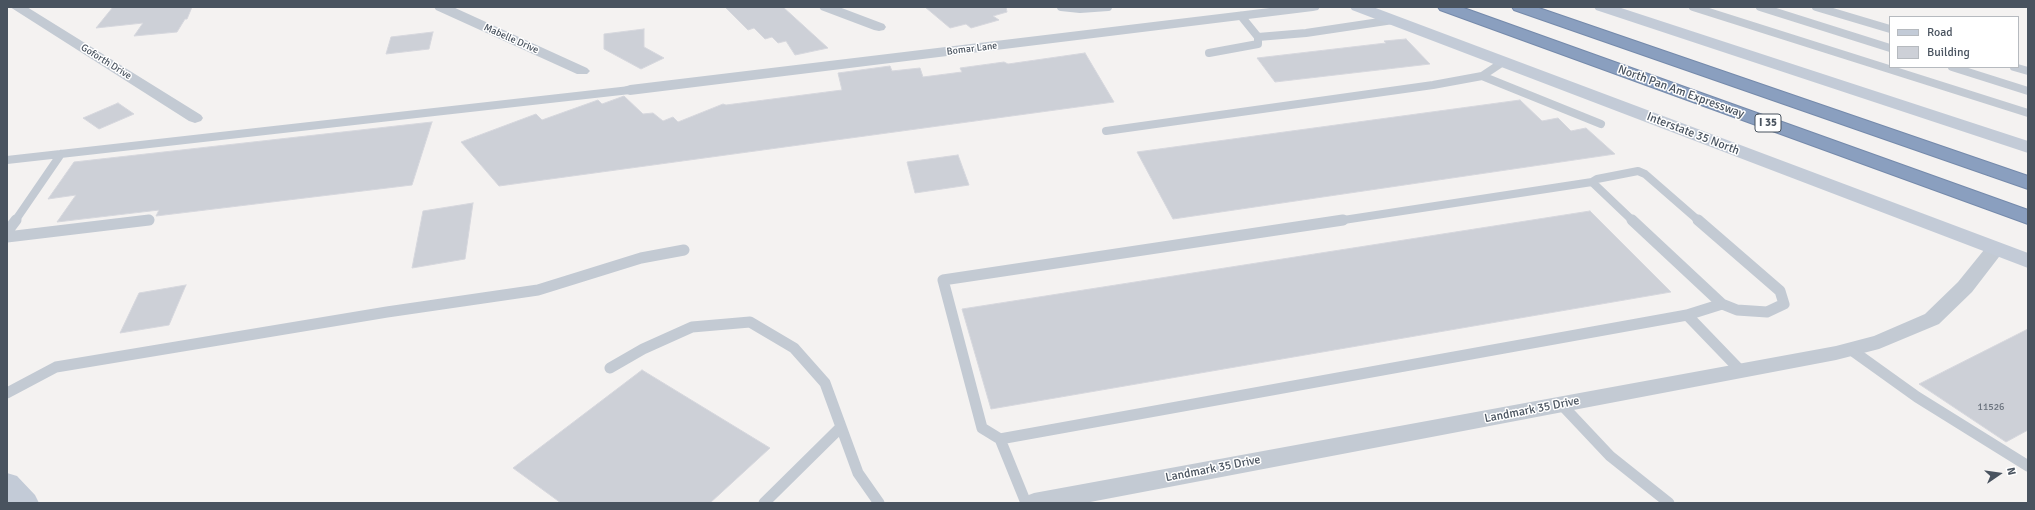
<!DOCTYPE html>
<style>
body{margin:0}
#map{position:relative;width:2035px;height:510px;overflow:hidden;background:#f4f2f1;font-family:Signika,sans-serif}
canvas{display:block}
.frame{position:absolute;inset:0;border:8px solid #49535f;pointer-events:none}
.legend{position:absolute;left:1889px;top:16px;width:130px;height:52px;box-sizing:border-box;background:#fff;border:1px solid #b6babf;margin:0;padding:5px 7px;list-style:none;font-size:12px;color:#49535f}
.legend li{display:flex;align-items:center;gap:8px;height:20px}
.legend b{width:20px;border:1px solid #b6babf}
.north{position:absolute;left:1979px;top:454px;width:40px;height:40px;-webkit-text-stroke:3px #fff;paint-order:stroke;rotate:77deg;font-size:11px;font-weight:700;line-height:16px;text-align:center;color:#49535f}
.north::after{content:'';display:block;margin:auto;width:14px;height:18px;background:#49535f;clip-path:polygon(50% 0,100% 100%,50% 72%,0 100%)}
</style>
<div id="map">
<canvas width="2035" height="510"></canvas>
<div class="frame"></div>
<ul class="legend">
<li><b style="height:5px;background:#c3cbd7"></b>Road</li>
<li><b style="height:11px;background:#cdd0d7"></b>Building</li>
</ul>
<div class="north">N</div>
</div>
<script>
const ctx = document.querySelector('canvas').getContext('2d');
ctx.lineJoin = 'round';
function fill(path, color) { ctx.fillStyle = color; ctx.fill(path, 'evenodd'); }
const poly = rows => new Path2D(rows.map(r => 'M' + r).join(''));
function strokePath(path, color, width, dash) { ctx.strokeStyle = color; ctx.lineWidth = width; ctx.lineCap = dash ? 'butt' : 'round'; ctx.setLineDash(dash || []); ctx.stroke(path); }
function drawText(font, color, halo, rows, align = 'center') {
  ctx.font = font + ' Signika,sans-serif'; ctx.lineWidth = 3; ctx.setLineDash([]); ctx.textBaseline = 'middle'; ctx.strokeStyle = halo; ctx.fillStyle = color; for (const [text, x, y, turn = 0] of rows) {
    ctx.save(); ctx.translate(x, y); ctx.rotate((+turn || 0) * Math.PI / 180); ctx.textAlign = isNaN(turn) ? turn : align; if (halo) ctx.strokeText(text, 0, 0); ctx.fillText(text, 0, 0); ctx.restore();
  }
}
const building = poly([
 [113,7,192,7,187,19,185,19,177,32,134,36,143,23,96,28,113,7],
 [725,7,783,7,828,48,795,55,786,41,778,43,772,37,765,39,754,28,748,30,725,7],
 [925,7,1006,7,1007,12,993,16,999,20,971,28,966,24,950,28,925,7],
 [644,29,644,47,664,58,641,69,604,49,604,34,644,29],
 [433,32,429,49,386,54,391,37,433,32],
 [1406,39,1430,64,1275,82,1257,58,1386,43,1384,41,1406,39],
 [1085,53,1114,102,499,186,461,142,536,114,542,120,598,100,602,104,624,96,643,114,653,113,663,121,673,117,678,122,723,104,726,105,842,90,838,73,890,66,892,71,920,68,923,77,962,72,960,68,1004,62,1008,64,1085,53],
 [1520,100,1542,121,1558,118,1571,131,1586,128,1615,154,1173,219,1137,152,1520,100],
 [118,103,134,114,99,129,83,118,118,103],
 [432,122,412,185,156,216,159,210,57,222,76,195,48,199,74,162,432,122],
 [958,155,969,185,915,193,907,162,958,155],
 [473,203,465,259,412,268,423,211,473,203],
 [1590,211,1671,292,991,409,962,309,1590,211],
 [186,285,169,325,120,333,139,293,186,285],
 [2028,329,2028,430,2006,442,1919,384,2028,329],
 [642,370,770,448,710,503,561,503,513,468,642,370]
]);
const serviceFar1 = poly([
 [1061,7,1080,9,1108,7],
 [1693,7,2028,113],
 [1760,7,1890,48],
 [1816,7,1890,29],
 [1241,16,1258,37,1306,33,1393,20],
 [1209,53,1258,44,1258,37],
 [1952,67,2028,91],
 [2014,67,2028,71],
 [1482,76,1601,124],
 [1106,131,1433,85,1482,76,1503,62],
 [7,160,630,90],
 [15,221,61,154],
 [144,221,149,220],
 [1337,221,1592,182],
 [1633,221,1592,182,1597,179,1638,171,1645,174,1699,221]
]);
const service = poly([
 [1632,220,1722,304],
 [1698,220,1780,291,1784,304,1767,312,1737,310,1722,304],
 [7,232,16,220],
 [7,237,149,220],
 [1687,315,1722,304],
 [1850,349,1917,397,2028,466],
 [610,368,643,349,692,327,750,322,794,348,825,383,858,473,879,503],
 [7,393,56,367,387,312,538,290,641,258,684,250],
 [1561,404,1610,456,1669,503],
 [1000,439,982,428,943,280,1343,220],
 [764,503,841,427],
 [1026,503,1000,439,1687,315,1740,370]
]);
const minor = poly([
 [10,7,27,7,201,115,203,118,201,121,195,123,189,121,10,7],
 [434,7,453,7,587,68,590,71,587,74,577,74,436,10,434,7],
 [819,7,839,7,884,24,886,27,884,30,879,31,874,30,821,10,819,7],
 [1278,7,1320,7,1318,10,1313,11,630,95,624,93,622,90,624,87,630,85,1278,7],
 [1995,243,2002,245,2004,249,2002,253,1972,292,1939,324,1879,349,1836,360,1085,503,1022,503,1026,496,1034,493,1836,346,1874,336,1925,314,1958,282,1988,245,1995,243]
]);
const secondary = poly([
 [1350,7,1373,7,2028,253,2028,268,1352,10,1350,7],
 [1594,7,1618,7,2028,141,2028,153,1596,10,1594,7],
 [7,473,17,476,35,495,39,503,8,503,7,473]
]);
const motorway = poly([
 [1438,7,1461,7,2028,210,2028,224,1440,10,1438,7],
 [1512,7,1536,7,2028,176,2028,189,1514,10,1512,7]
]);
const farStreetnames = [
 ["Mabelle Drive",511,39,24],
 ["Bomar Lane",972,49,-7],
 ["Goforth Drive",106,62,32]
];
const numberNames = [
 ["11526",1991,407]
];
const shields = [
 [1768,123,26]
];
const shieldNames = [
 ["I 35",1768,123]
];
const streetNames = [
 ["North Pan Am Expressway",1681,92,20],
 ["Interstate 35 North",1693,134,21],
 ["Landmark 35 Drive",1532,410,-11],
 ["Landmark 35 Drive",1213,469,-11]
];
fill(building, '#cdd0d7');
strokePath(building, '#d6d7dd', 1);
strokePath(motorway, '#758aab', 2);
strokePath(serviceFar1, '#c3cad3', 8);
strokePath(service, '#c3cad3', 11);
fill(minor, '#c3cad3');
fill(secondary, '#c3cbd7');
fill(motorway, '#8a9fbf');
drawText('10px', '#49535f', '#fff', farStreetnames);
drawText('10px', '#6a727d', null, numberNames);
for (const [x, y, w] of shields) { const box = new Path2D(); box.roundRect(x - w / 2, y - 9, w, 18, 3); ctx.fillStyle = '#fff'; ctx.fill(box); strokePath(box, '#49535f', 1); }
drawText('bold 11px', '#49535f', null, shieldNames);
drawText('12px', '#49535f', '#fff', streetNames);
</script>
